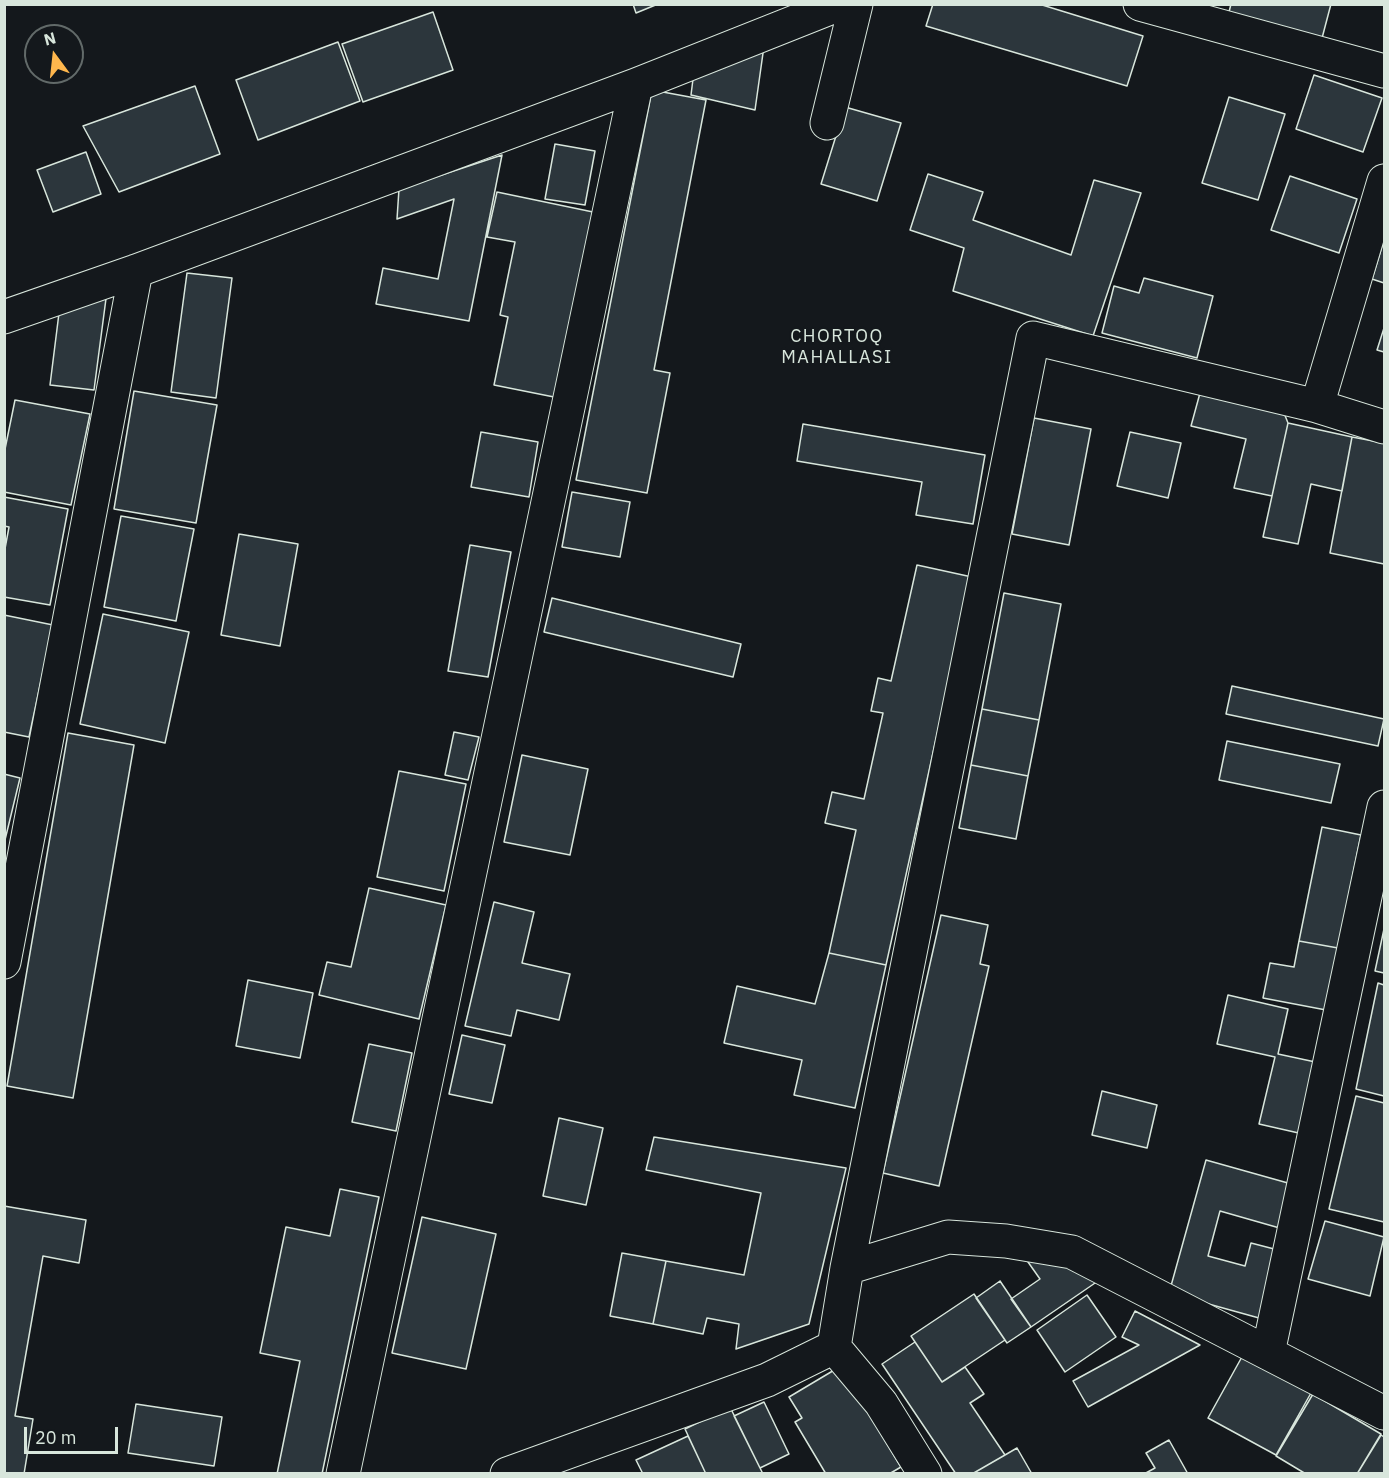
<!DOCTYPE html>
<style>
body{margin:0}
#map{position:relative;width:1389px;height:1478px;overflow:hidden;background:#14181c;font-family:"IBM Plex Sans",sans-serif}
canvas{display:block}
.frame{position:absolute;inset:0;border:6px solid #d8e6dc;pointer-events:none}
.north{position:absolute;left:24px;top:24px;width:60px;height:60px;box-sizing:border-box;background:#14181c;border:2px solid #626a69;border-radius:50%;rotate:345deg;font-size:16px;font-weight:700;line-height:24px;text-align:center;color:#d8e6dc}
.north::after{content:'';display:block;margin:auto;width:21px;height:27px;background:#ffb74d;clip-path:polygon(50% 0,100% 100%,50% 72%,0 100%)}
.scale{position:absolute;left:24px;top:1427px;width:94px;height:27px;box-sizing:border-box;border:3px solid #d8e6dc;border-top:0;padding-left:8px;font-size:18px;line-height:21px;white-space:nowrap;color:#d8e6dc;-webkit-text-stroke:4px #14181c;paint-order:stroke}
</style>
<div id="map">
<canvas width="1389" height="1478"></canvas>
<div class="frame"></div>
<div class="north">N</div>
<div class="scale">20 m</div>
</div>
<script>
const ctx = document.querySelector('canvas').getContext('2d');
ctx.lineJoin = 'round';
function fill(path, color) { ctx.fillStyle = color; ctx.fill(path, 'evenodd'); }
const poly = rows => new Path2D(rows.map(r => 'M' + r).join(''));
function strokePath(path, color, width, dash) { ctx.strokeStyle = color; ctx.lineWidth = width; ctx.lineCap = dash ? 'butt' : 'round'; ctx.setLineDash(dash || []); ctx.stroke(path); }
function drawText(font, color, halo, rows, align = 'center') {
  ctx.font = font + ' "IBM Plex Sans",sans-serif'; ctx.lineWidth = 4.5; ctx.setLineDash([]); ctx.textBaseline = 'middle'; ctx.strokeStyle = halo; ctx.fillStyle = color; for (const [text, x, y, turn = 0] of rows) {
    ctx.save(); ctx.translate(x, y); ctx.rotate((+turn || 0) * Math.PI / 180); ctx.textAlign = isNaN(turn) ? turn : align; if (halo) ctx.strokeText(text, 0, 0); ctx.fillText(text, 0, 0); ctx.restore();
  }
}
const building = poly([
 [633,4,658,4,636,13,633,4],
 [933,4,1039,4,1143,36,1127,86,926,26,933,4],
 [1231,4,1331,4,1321,42,1228,16,1231,4],
 [433,12,453,70,363,102,342,44,433,12],
 [338,42,360,101,258,140,236,80,338,42],
 [764,46,755,110,691,95,693,79,764,46],
 [1314,75,1382,98,1363,152,1296,129,1314,75],
 [195,86,220,154,119,192,83,126,195,86],
 [652,90,706,100,654,370,670,373,647,493,576,480,652,90],
 [1229,97,1285,114,1258,200,1202,183,1229,97],
 [845,107,901,123,877,201,821,184,845,107],
 [555,144,595,151,585,205,545,199,555,144],
 [86,152,101,194,53,212,37,170,86,152],
 [502,155,469,321,376,304,383,268,438,279,454,199,397,219,399,189,502,155],
 [928,174,983,192,973,220,1071,255,1094,180,1141,193,1093,336,953,291,964,248,910,230,928,174],
 [1290,176,1357,199,1339,253,1271,230,1290,176],
 [497,192,593,212,554,397,494,385,508,317,500,315,515,242,487,237,497,192],
 [1384,240,1384,283,1372,279,1384,240],
 [187,273,232,278,216,398,171,392,187,273],
 [1144,278,1213,296,1197,358,1102,333,1114,286,1139,293,1144,278],
 [107,291,94,390,50,385,60,305,107,291],
 [1384,328,1384,352,1377,350,1384,328],
 [134,391,217,405,196,523,114,509,134,391],
 [1200,393,1284,413,1288,423,1272,496,1234,488,1246,439,1191,426,1200,393],
 [15,400,90,414,71,505,4,492,4,454,15,400],
 [1034,418,1091,429,1069,545,1012,534,1034,418],
 [1288,423,1352,437,1342,491,1311,484,1298,544,1263,537,1288,423],
 [803,424,985,455,973,524,916,515,922,482,797,461,803,424],
 [481,432,538,442,529,497,471,487,481,432],
 [1130,432,1181,443,1168,498,1117,486,1130,432],
 [1352,437,1384,443,1384,564,1330,553,1352,437],
 [572,492,630,502,620,557,562,547,572,492],
 [4,497,68,509,50,605,4,597,4,554,9,527,4,526,4,497],
 [121,516,194,529,176,621,104,607,121,516],
 [239,534,298,544,280,646,221,635,239,534],
 [470,545,511,552,488,677,448,671,470,545],
 [917,565,972,577,886,965,829,953,856,830,825,823,832,792,864,799,883,713,871,711,878,678,891,681,917,565],
 [1004,593,1061,604,1039,720,982,709,1004,593],
 [552,598,741,644,733,677,544,632,552,598],
 [103,614,189,632,165,743,80,724,103,614],
 [4,615,53,625,29,737,4,732,4,615],
 [1232,686,1384,719,1378,746,1226,714,1232,686],
 [982,709,1039,720,1028,776,971,765,982,709],
 [454,732,479,737,468,780,445,775,454,732],
 [68,733,134,745,73,1098,7,1086,68,733],
 [1227,741,1340,764,1331,803,1219,780,1227,741],
 [522,755,588,769,570,855,504,842,522,755],
 [971,765,1028,776,1016,839,959,828,971,765],
 [399,771,466,784,444,891,377,877,399,771],
 [4,774,20,778,4,844,4,774],
 [1322,827,1361,835,1338,948,1299,941,1322,827],
 [369,888,446,905,419,1019,319,995,327,962,351,967,369,888],
 [494,902,534,912,522,963,570,974,559,1020,517,1010,511,1036,465,1026,494,902],
 [941,915,988,925,980,964,989,966,939,1186,883,1173,941,915],
 [1384,929,1384,973,1375,971,1384,929],
 [1299,941,1338,948,1326,1010,1263,998,1270,963,1294,967,1299,941],
 [829,953,886,965,855,1108,794,1095,802,1060,724,1043,737,986,815,1004,829,953],
 [248,980,313,993,300,1058,236,1046,248,980],
 [1378,983,1384,985,1384,1096,1356,1089,1378,983],
 [1228,995,1288,1009,1278,1054,1320,1063,1303,1134,1259,1124,1275,1057,1217,1044,1228,995],
 [462,1035,505,1045,492,1103,449,1094,462,1035],
 [369,1044,412,1053,396,1131,352,1122,369,1044],
 [1102,1091,1157,1105,1147,1148,1092,1135,1102,1091],
 [1356,1096,1384,1103,1384,1222,1329,1209,1356,1096],
 [559,1118,603,1128,586,1205,543,1196,559,1118],
 [654,1137,846,1168,809,1324,736,1349,739,1324,707,1318,703,1334,653,1324,666,1261,744,1275,761,1193,646,1170,654,1137],
 [1206,1160,1295,1185,1283,1229,1220,1211,1208,1256,1245,1266,1251,1243,1278,1250,1259,1318,1169,1293,1206,1160],
 [340,1189,379,1197,322,1474,277,1474,300,1361,260,1353,286,1227,330,1236,340,1189],
 [4,1206,86,1220,79,1263,43,1256,15,1416,33,1419,24,1474,4,1474,4,1206],
 [422,1217,496,1234,466,1369,392,1353,422,1217],
 [1325,1221,1384,1237,1370,1296,1308,1279,1325,1221],
 [622,1253,666,1261,653,1324,610,1316,622,1253],
 [1042,1253,1098,1281,1031,1327,1011,1299,1040,1279,1028,1262,1042,1253],
 [1000,1281,1031,1327,1007,1343,976,1298,1000,1281],
 [974,1294,1005,1340,942,1382,911,1336,974,1294],
 [1087,1295,1116,1337,1065,1372,1037,1330,1087,1295],
 [1135,1311,1200,1345,1088,1407,1073,1381,1139,1345,1122,1337,1135,1311],
 [915,1342,942,1382,965,1367,984,1394,970,1403,1005,1455,972,1474,956,1474,882,1364,915,1342],
 [1243,1355,1311,1393,1276,1455,1208,1418,1243,1355],
 [841,1366,901,1467,889,1474,826,1474,795,1422,802,1418,789,1397,841,1366],
 [1313,1394,1381,1434,1357,1474,1306,1474,1276,1456,1313,1394],
 [764,1402,789,1454,760,1468,734,1416,764,1402],
 [136,1404,222,1417,214,1466,128,1453,136,1404],
 [730,1407,763,1474,706,1474,685,1429,730,1407],
 [1381,1435,1384,1437,1384,1474,1357,1474,1381,1435],
 [688,1436,706,1474,643,1474,636,1460,688,1436],
 [1169,1440,1188,1474,1144,1474,1155,1468,1146,1453,1169,1440],
 [1017,1448,1032,1474,972,1474,1005,1455,1017,1448]
]);
const minor = poly([
 [1140,4,1384,71],
 [827,123,856,4],
 [4,317,136,271,636,85,840,4],
 [1317,406,1384,181],
 [4,962,136,271],
 [847,1268,948,1237,1006,1241,1072,1252,1384,1413],
 [1268,1353,1384,807],
 [343,1474,636,85],
 [507,1474,767,1380,834,1347],
 [925,1474,881,1403,834,1347,847,1268,1033,338,1317,406,1384,427]
]);
const neighbourhoodNames = [
 ["CHORTOQ",837,337],
 ["MAHALLASI",837,358]
];
fill(building, '#2c363c');
strokePath(building, '#d8e6dc', 1.5);
strokePath(minor, '#d8e6dc', 35);
strokePath(minor, '#14181c', 33);
ctx.letterSpacing = '1.5px';
drawText('18px', '#d8e6dc', '#14181c', neighbourhoodNames);
ctx.letterSpacing = '0px';
</script>
